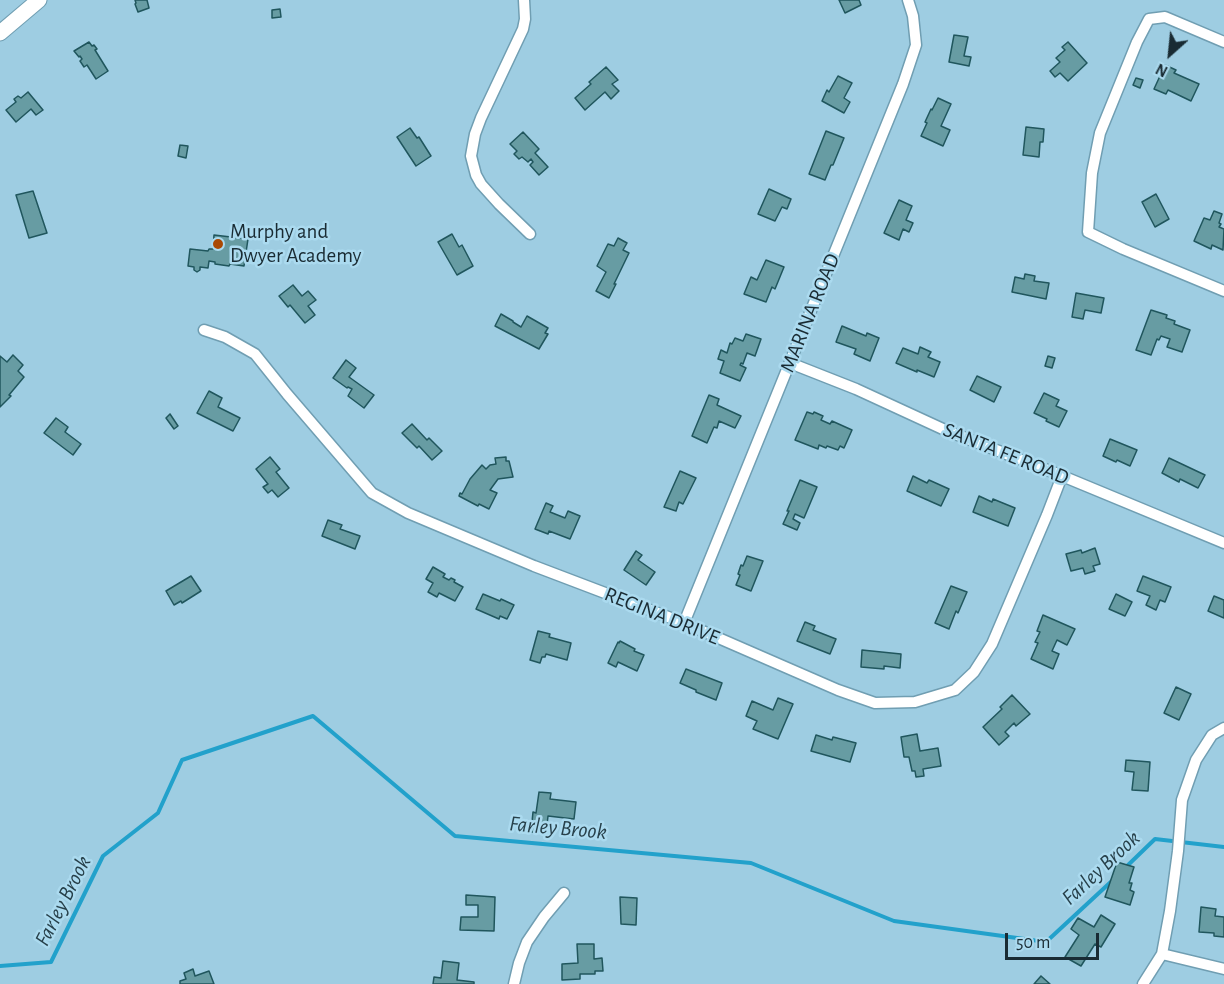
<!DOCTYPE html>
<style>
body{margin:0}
#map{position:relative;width:1224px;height:984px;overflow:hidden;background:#9ecde2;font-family:"Alegreya Sans",sans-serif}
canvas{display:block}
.north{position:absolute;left:1140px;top:24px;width:60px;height:60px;-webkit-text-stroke:4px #abdaef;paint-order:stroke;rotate:207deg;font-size:16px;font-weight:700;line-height:24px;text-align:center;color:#192b33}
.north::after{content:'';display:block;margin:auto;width:21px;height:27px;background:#192b33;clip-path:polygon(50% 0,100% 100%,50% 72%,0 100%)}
.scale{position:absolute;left:1005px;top:933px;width:94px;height:27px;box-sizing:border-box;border:3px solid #192b33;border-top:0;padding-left:8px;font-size:18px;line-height:21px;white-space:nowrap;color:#192b33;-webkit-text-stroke:4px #abdaef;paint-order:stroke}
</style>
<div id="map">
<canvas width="1224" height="984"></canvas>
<div class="north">N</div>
<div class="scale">50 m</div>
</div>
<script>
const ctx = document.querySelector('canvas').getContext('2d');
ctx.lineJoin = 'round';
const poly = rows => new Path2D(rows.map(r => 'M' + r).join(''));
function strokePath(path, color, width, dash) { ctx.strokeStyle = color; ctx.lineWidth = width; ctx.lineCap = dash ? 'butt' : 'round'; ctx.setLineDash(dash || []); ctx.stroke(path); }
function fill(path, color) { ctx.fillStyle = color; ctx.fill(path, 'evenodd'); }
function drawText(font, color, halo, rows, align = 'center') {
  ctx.font = font + ' "Alegreya Sans",sans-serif'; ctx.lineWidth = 5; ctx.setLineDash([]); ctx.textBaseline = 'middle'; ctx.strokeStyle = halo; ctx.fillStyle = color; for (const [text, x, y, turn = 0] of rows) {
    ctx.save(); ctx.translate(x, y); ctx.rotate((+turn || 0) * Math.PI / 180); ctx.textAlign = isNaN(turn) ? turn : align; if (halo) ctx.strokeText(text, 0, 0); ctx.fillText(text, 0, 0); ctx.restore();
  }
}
const stream = poly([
 [1126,867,1155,839,1224,847],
 [0,966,51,962,103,856,158,813,182,760,313,716,455,836,751,863,894,921,1046,942,1114,879]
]);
const building = poly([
 [135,0,147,0,149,8,138,12,135,4,136,3,135,0],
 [839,0,859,0,861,5,845,13,839,0],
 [280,9,281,17,272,18,272,10,280,9],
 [954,35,968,37,964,56,971,57,969,66,949,62,954,35],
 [89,42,92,46,94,45,97,49,95,50,108,71,96,79,87,65,84,67,80,61,82,59,80,56,79,57,74,51,89,42],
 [1068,42,1087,63,1068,81,1060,73,1055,77,1050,71,1060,62,1056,58,1065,50,1062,47,1068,42],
 [1165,65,1176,70,1174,73,1199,84,1191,101,1168,90,1166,94,1154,89,1165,65],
 [606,67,618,80,612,84,619,91,611,99,605,92,585,110,575,98,591,84,589,82,606,67],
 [838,76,852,83,844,98,850,102,844,113,822,101,827,90,829,92,838,76],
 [1136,78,1143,80,1140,88,1133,85,1136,78],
 [28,92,43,110,36,115,31,109,16,122,6,110,16,102,14,99,18,96,21,98,28,92],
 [938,98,951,104,941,126,950,130,943,146,921,136,927,123,925,122,931,109,932,110,938,98],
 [1026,127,1044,129,1043,142,1040,142,1039,157,1023,155,1026,127],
 [410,128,417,138,419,137,431,156,416,166,397,137,410,128],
 [826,131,844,138,833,165,831,165,825,180,809,174,826,131],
 [523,132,539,149,535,153,548,167,539,175,530,165,533,162,531,159,528,162,522,157,519,159,514,154,517,151,510,144,523,132],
 [180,145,188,146,186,158,178,156,180,145],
 [769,189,791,199,787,209,782,207,775,221,758,214,769,189],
 [33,191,47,233,29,238,16,195,33,191],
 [1156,194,1169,219,1155,227,1142,202,1156,194],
 [899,200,912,206,906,220,913,223,909,232,903,229,899,240,884,233,899,200],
 [1214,211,1222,214,1219,223,1221,224,1219,227,1224,229,1223,250,1212,245,1211,249,1194,241,1204,218,1210,220,1214,211],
 [452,234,459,247,462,245,473,266,457,275,438,242,452,234],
 [214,235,248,239,244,266,230,264,229,266,215,264,215,262,209,261,208,268,200,267,200,270,197,272,194,270,194,267,188,266,190,249,208,251,209,249,213,249,214,235],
 [618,238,627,243,623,250,629,253,614,284,616,284,609,298,596,291,606,272,597,266,608,244,614,246,618,238],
 [766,260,784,267,775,289,772,287,766,302,744,294,751,277,757,280,766,260],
 [1025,274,1035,276,1034,281,1049,283,1046,299,1012,292,1015,277,1024,279,1025,274],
 [293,285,302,296,308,291,316,300,308,306,315,315,305,323,290,305,288,307,279,296,293,285],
 [1076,293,1104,298,1101,313,1085,310,1083,319,1072,317,1076,293],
 [1151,310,1167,315,1166,318,1175,321,1174,324,1190,330,1182,352,1167,347,1170,339,1161,336,1159,340,1157,339,1151,355,1136,350,1151,310],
 [501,314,513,321,513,322,521,327,527,316,548,328,545,333,548,334,539,349,495,326,501,314],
 [842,326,866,336,867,333,879,338,870,361,854,354,856,349,836,342,842,326],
 [746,334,761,339,755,356,747,353,743,364,741,363,740,365,746,368,740,381,720,373,724,361,718,359,721,350,727,353,730,343,732,344,735,338,743,341,746,334],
 [920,347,931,352,928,357,940,362,934,377,917,370,917,372,896,363,903,348,918,354,920,347],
 [13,355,23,365,18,371,24,377,9,395,11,396,0,407,0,356,7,362,13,355],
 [1048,356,1055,358,1052,368,1045,366,1048,356],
 [346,360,356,368,349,377,374,395,364,408,348,396,352,389,348,387,347,388,333,378,346,360],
 [977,376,1001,387,994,402,970,390,977,376],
 [209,391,222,398,218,407,240,418,233,431,197,413,209,391],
 [1044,393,1059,400,1056,406,1067,411,1059,427,1046,421,1047,419,1034,413,1044,393],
 [709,395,719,399,717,405,741,416,735,428,719,421,717,428,714,427,707,443,692,436,709,395],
 [807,412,813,414,814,412,823,416,821,420,830,424,832,421,852,430,844,448,840,446,838,450,827,446,826,448,819,445,818,449,795,440,807,412],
 [170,414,178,426,174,429,166,418,170,414],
 [56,418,68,427,65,432,81,444,73,455,44,433,56,418],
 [412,424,427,440,429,438,442,451,432,460,419,446,417,448,402,433,412,424],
 [1110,439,1137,450,1130,466,1117,460,1116,462,1103,456,1110,439],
 [270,457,280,469,276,472,289,488,278,497,272,490,268,493,263,487,268,484,256,469,270,457],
 [506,457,506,461,509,461,513,477,498,479,490,490,497,493,489,509,479,504,478,506,459,496,460,493,462,494,470,479,482,465,486,469,490,465,496,464,495,458,506,457],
 [1169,458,1205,475,1198,488,1180,479,1179,482,1162,473,1169,458],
 [680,471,696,478,683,504,679,502,676,511,664,507,680,471],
 [913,476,927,483,929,480,949,489,941,506,907,491,913,476],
 [800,480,817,487,804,518,795,514,793,519,800,523,797,530,783,524,789,511,787,511,800,480],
 [979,496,992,502,993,499,1015,508,1008,526,973,512,979,496],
 [546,503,553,506,550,512,565,518,568,511,580,516,570,539,549,531,548,534,535,529,546,503],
 [328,520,342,525,340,529,360,536,355,549,322,536,328,520],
 [1095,548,1100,564,1093,566,1095,571,1085,574,1083,568,1071,571,1066,554,1081,550,1082,553,1095,548],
 [636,551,642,555,638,560,655,572,646,585,624,570,636,551],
 [747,556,763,561,751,591,736,585,740,575,738,574,741,565,743,566,747,556],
 [433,567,445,574,443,577,449,580,451,578,455,580,454,582,463,587,455,601,439,593,437,597,428,592,433,583,426,579,433,567],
 [191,576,201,591,182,603,181,601,174,605,166,591,191,576],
 [1143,576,1171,587,1165,602,1160,600,1156,610,1146,605,1150,596,1137,591,1143,576],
 [951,586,967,592,958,613,956,611,949,629,935,623,951,586],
 [483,594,500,601,501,599,514,605,507,619,500,616,499,619,476,609,483,594],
 [1116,594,1132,602,1125,616,1109,609,1116,594],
 [1214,596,1224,600,1224,618,1208,611,1214,596],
 [1043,615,1075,629,1067,645,1057,640,1052,651,1059,654,1053,669,1031,659,1038,643,1035,642,1040,632,1037,631,1043,615],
 [805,622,815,626,813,630,836,639,830,654,797,641,805,622],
 [538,631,550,634,549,637,571,643,567,660,546,654,545,657,542,657,540,663,530,660,538,631],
 [620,641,635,649,634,651,644,655,637,671,618,662,616,667,608,663,618,642,619,643,620,641],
 [862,650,901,654,900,668,884,666,884,669,861,667,862,650],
 [686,669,722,683,716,700,696,692,696,690,680,683,686,669],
 [1176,687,1191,694,1179,720,1164,713,1176,687],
 [1012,695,1030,714,1016,726,1014,723,1005,732,1009,736,999,745,983,727,1002,709,1000,707,1012,695],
 [778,698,793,704,778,739,753,729,757,721,746,716,752,701,773,710,778,698],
 [917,734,920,751,938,748,941,766,923,769,924,776,916,777,915,771,912,771,909,757,904,757,901,737,917,734],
 [816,735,832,740,833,737,856,743,850,762,811,751,816,735],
 [1126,760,1150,762,1148,791,1132,790,1134,772,1125,771,1126,760],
 [539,792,551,793,550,799,576,802,574,819,548,816,546,834,531,832,533,812,536,813,539,792],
 [1117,862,1134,867,1129,883,1132,883,1130,890,1134,892,1130,905,1105,897,1117,862],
 [466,895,495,897,494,931,460,930,461,917,478,917,478,905,466,905,466,895],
 [620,897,637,898,636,925,621,924,620,897],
 [1201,907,1216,909,1215,916,1224,917,1224,937,1214,936,1214,933,1199,932,1201,907],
 [1101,915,1115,924,1101,947,1095,944,1081,966,1065,957,1079,935,1071,929,1078,918,1094,927,1101,915],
 [577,944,594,944,594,959,602,958,603,971,595,971,595,974,580,974,580,979,562,980,562,964,578,963,577,944],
 [443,961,459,963,457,980,474,982,474,984,433,984,434,977,441,978,443,961],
 [193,969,195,976,209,971,214,984,180,984,180,981,186,979,184,973,193,969],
 [1041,976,1050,984,1034,984,1041,976]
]);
const minor = poly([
 [524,0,525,19,523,29,481,118,475,134,471,156,476,175,481,184,499,204,530,234],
 [1224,42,1165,17,1149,19,1137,42,1100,133,1092,173,1088,232,1123,249,1224,291],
 [204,330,225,337,255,354,287,394,372,493,408,513,534,566,684,623,838,690,875,703,915,702,955,690,974,672,992,644,1047,515,1062,476],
 [790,363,856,389,945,430,1055,473,1224,543],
 [684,623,903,84,916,45,913,16,908,0],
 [1162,954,1224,969],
 [514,984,519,963,527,942,544,917,564,893],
 [1143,984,1162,954,1170,911,1178,851,1182,800,1196,760,1212,735,1224,728]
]);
const secondary = poly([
 [0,33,39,0]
]);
const markers = [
 [218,244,6,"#aa4904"]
];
const poiNames = [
 ["Murphy and",230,232],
 ["Dwyer Academy",230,256]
];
const streetNames = [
 ["MARINA ROAD",810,313,-68],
 ["SANTA FE ROAD",1006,454,22],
 ["REGINA DRIVE",662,616,22]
];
const waterNames = [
 ["Farley Brook",558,828,5],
 ["Farley Brook",1101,868,-43],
 ["Farley Brook",63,901,-63]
];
strokePath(stream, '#22a1cb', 4);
fill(building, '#679ca3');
strokePath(building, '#20565d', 1.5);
strokePath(minor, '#709eb2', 13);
strokePath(secondary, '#709eb2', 17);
strokePath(minor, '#fff', 10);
strokePath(secondary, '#fff', 15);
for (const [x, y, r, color] of markers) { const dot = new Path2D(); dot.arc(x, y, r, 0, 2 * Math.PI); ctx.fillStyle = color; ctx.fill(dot); strokePath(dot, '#abdaef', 2); }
drawText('21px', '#192b33', '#abdaef', poiNames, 'left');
drawText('21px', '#192b33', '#abdaef', streetNames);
drawText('italic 22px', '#27404a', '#abdaef', waterNames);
</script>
